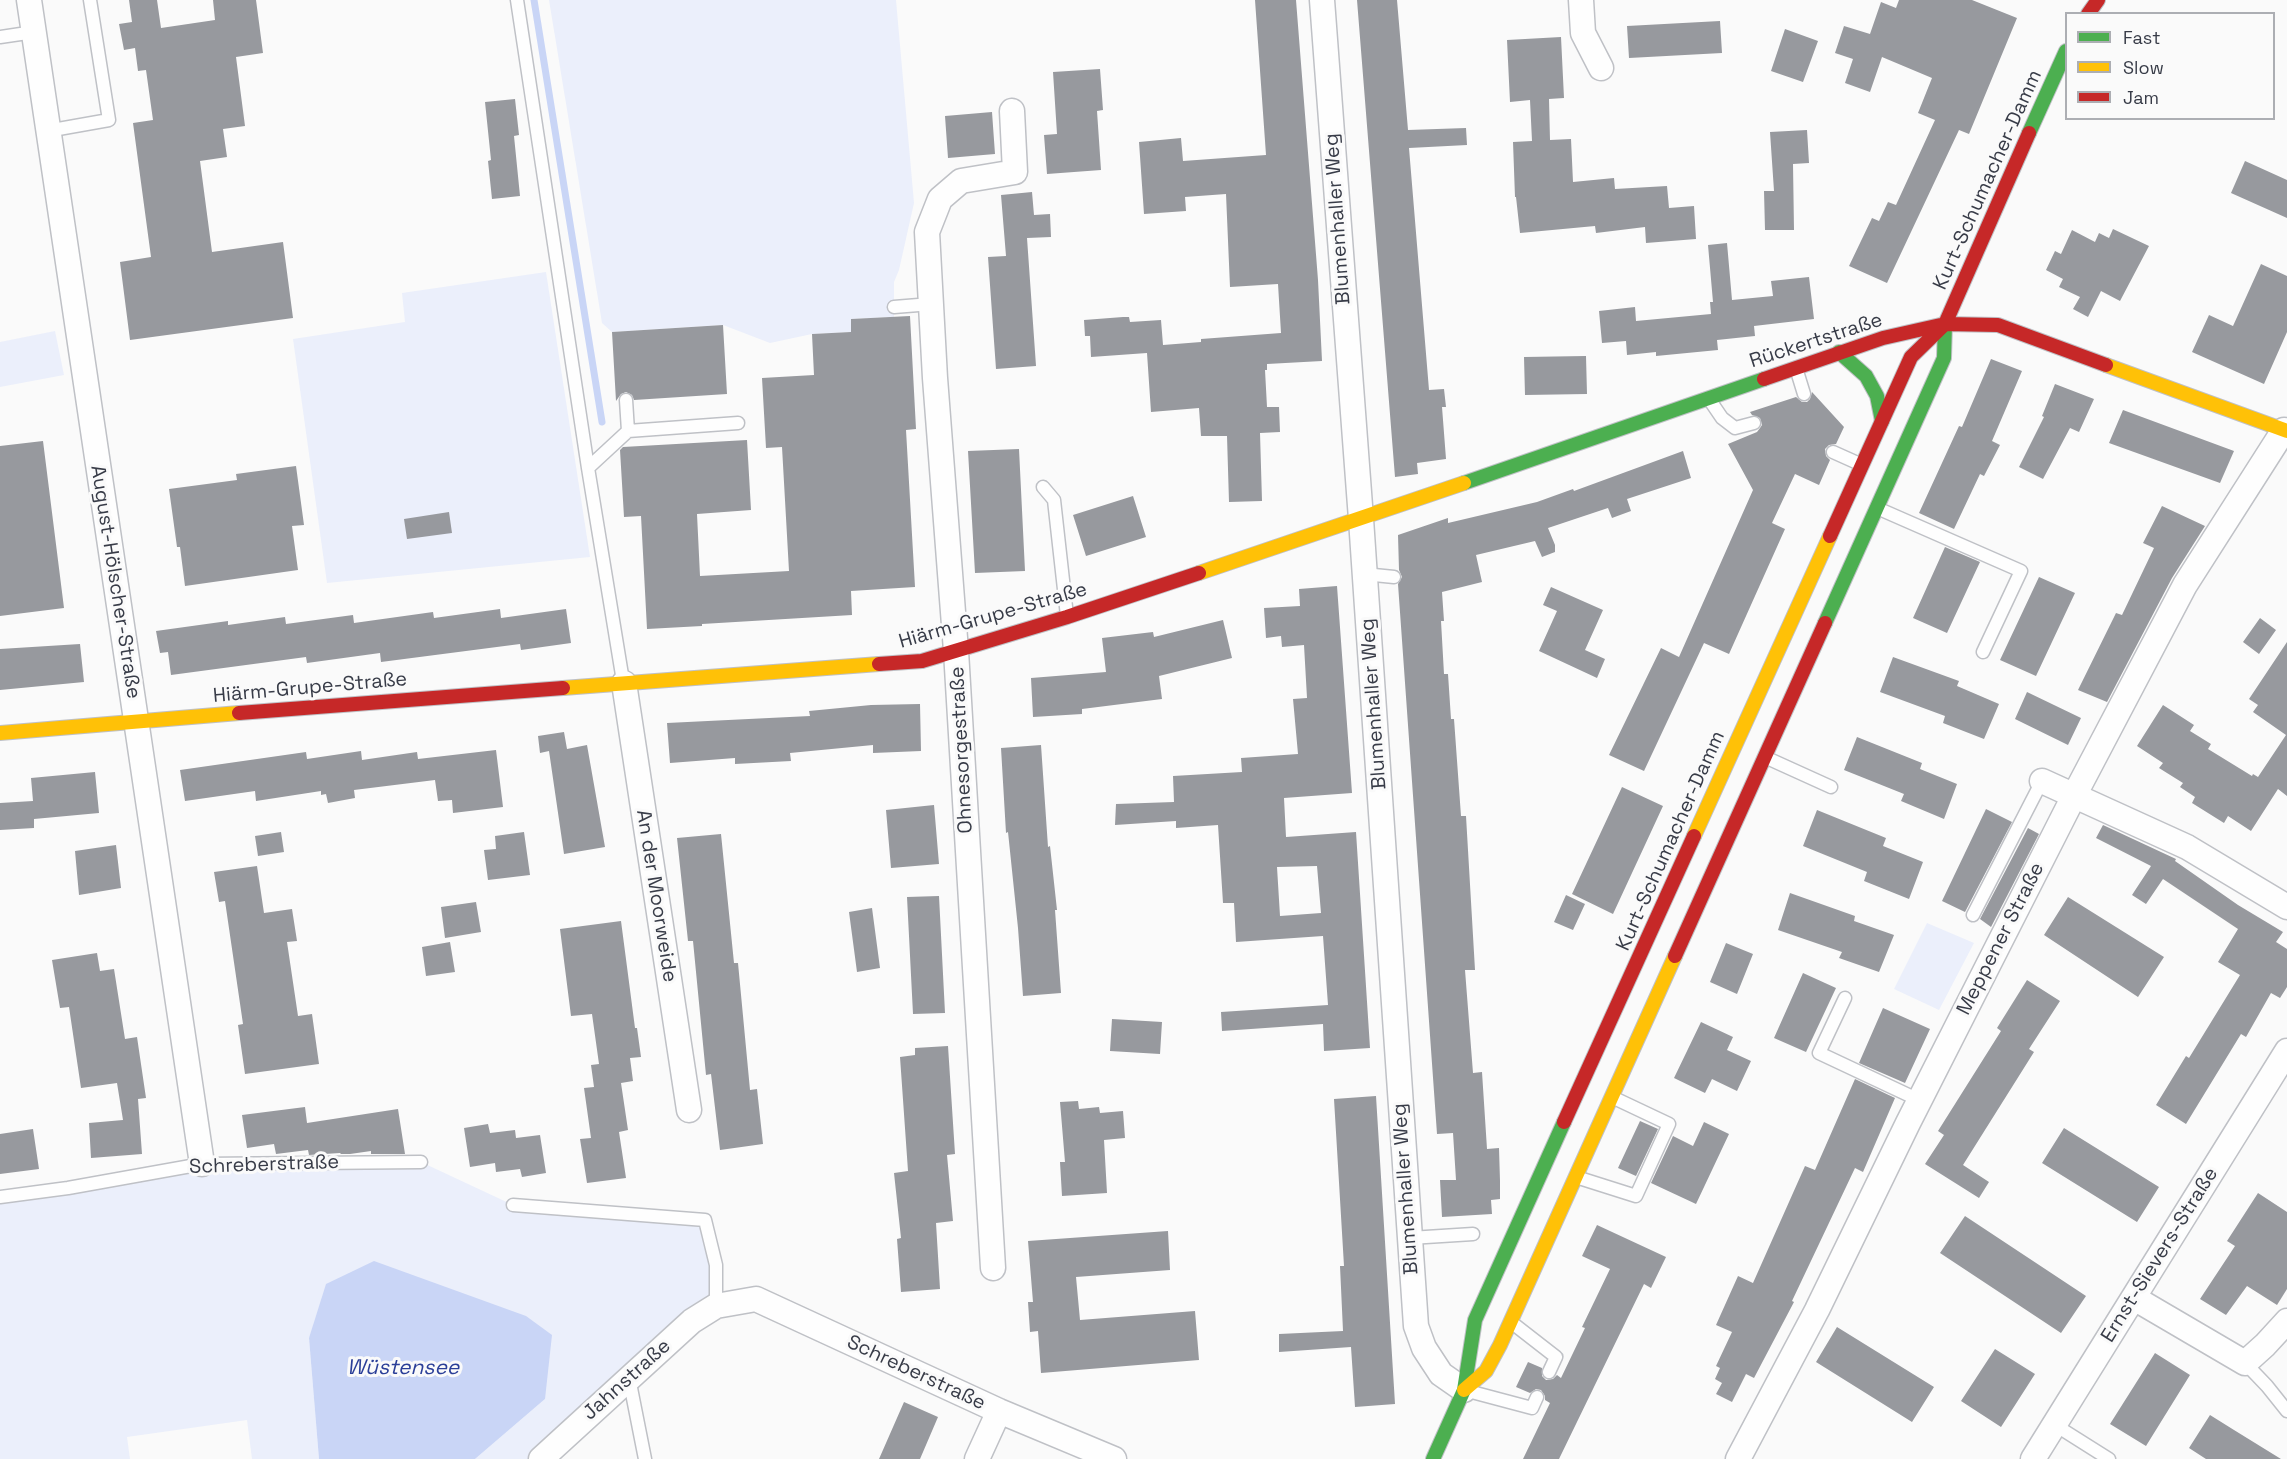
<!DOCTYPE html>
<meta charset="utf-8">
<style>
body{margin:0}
#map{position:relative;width:2287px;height:1459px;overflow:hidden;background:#fafafa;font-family:"Space Grotesk",sans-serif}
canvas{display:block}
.legend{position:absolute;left:2065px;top:12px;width:210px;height:108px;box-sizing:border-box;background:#fafafa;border:2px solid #acaeb3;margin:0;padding:8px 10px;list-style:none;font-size:18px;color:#383c48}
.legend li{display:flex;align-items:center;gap:12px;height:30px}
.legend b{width:30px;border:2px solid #acaeb3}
</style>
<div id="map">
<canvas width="2287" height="1459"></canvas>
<ul class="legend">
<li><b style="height:8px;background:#4caf50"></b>Fast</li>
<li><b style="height:8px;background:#ffc107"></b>Slow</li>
<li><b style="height:8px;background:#c62828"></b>Jam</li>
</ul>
</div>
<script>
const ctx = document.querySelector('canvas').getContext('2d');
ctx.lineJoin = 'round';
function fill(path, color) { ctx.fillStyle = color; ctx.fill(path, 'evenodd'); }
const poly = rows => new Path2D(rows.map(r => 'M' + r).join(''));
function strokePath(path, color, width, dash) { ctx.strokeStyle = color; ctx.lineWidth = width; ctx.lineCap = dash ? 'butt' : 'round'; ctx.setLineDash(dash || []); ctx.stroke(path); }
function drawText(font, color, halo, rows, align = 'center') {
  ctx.font = font + ' "Space Grotesk",sans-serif'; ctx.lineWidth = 6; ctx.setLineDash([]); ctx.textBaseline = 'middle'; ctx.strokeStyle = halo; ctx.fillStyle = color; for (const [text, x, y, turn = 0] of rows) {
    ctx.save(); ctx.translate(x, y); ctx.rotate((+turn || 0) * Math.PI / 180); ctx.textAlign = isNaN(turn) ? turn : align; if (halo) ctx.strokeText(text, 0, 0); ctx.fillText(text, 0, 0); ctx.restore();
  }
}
const green = poly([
 [549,0,896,0,914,203,899,270,894,282,894,317,851,319,851,332,812,334,770,343,723,325,612,332,602,323],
 [546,272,590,557,327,583,293,339,405,322,402,293],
 [55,331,64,375,0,387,0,342],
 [1927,923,1974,943,1939,1010,1894,989],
 [421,1162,513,1205,705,1220,716,1306,541,1459,475,1459,545,1399,309,1337,319,1459,252,1459,247,1420,127,1437,130,1459,0,1459,0,1197,202,1164]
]);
const water = poly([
 [374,1261,526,1316,552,1335,545,1399,475,1459,319,1459,309,1338,326,1284]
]);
const stream = poly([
 [534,0,602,422]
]);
const building = poly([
 [129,0,157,0,161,28,215,20,213,0,256,0,263,53,236,57,245,126,223,129,227,157,200,161,212,252,283,242,293,318,130,340,120,262,151,257,133,123,153,120,146,70,138,71,135,48,124,50,119,24,132,22],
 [1255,0,1296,0,1318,280,1322,361,1267,364,1267,370,1265,370,1267,407,1279,407,1280,432,1260,433,1262,501,1229,502,1227,436,1201,436,1199,408,1151,412,1147,353,1091,357,1090,336,1085,336,1084,320,1123,317,1129,317,1130,322,1161,320,1163,345,1201,342,1201,339,1281,333,1278,284,1230,287,1226,194,1185,197,1186,211,1144,214,1139,142,1181,138,1183,161,1266,155],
 [1357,0,1397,0,1408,130,1466,128,1467,145,1409,148,1429,390,1444,389,1446,407,1442,407,1446,459,1417,463,1418,474,1395,477],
 [1899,0,1972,0,2017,18,1969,134,1959,130,1887,283,1849,266,1872,218,1879,221,1888,202,1896,205,1935,120,1918,113,1932,78,1882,57,1870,92,1845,83,1853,59,1835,53,1844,26,1870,34,1881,2,1896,8],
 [1720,21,1722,53,1629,58,1627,26],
 [1785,29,1818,41,1803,82,1771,71],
 [1561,37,1564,98,1549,99,1550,140,1571,139,1573,182,1614,178,1615,189,1667,186,1669,208,1694,206,1696,239,1646,243,1645,227,1596,233,1595,226,1520,233,1516,197,1515,197,1513,142,1532,141,1530,100,1510,102,1507,40],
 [1100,69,1103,110,1097,111,1101,170,1047,174,1044,135,1057,134,1053,72],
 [515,99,519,135,514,136,520,196,492,199,488,161,491,160,485,102],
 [992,112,995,154,948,158,945,116],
 [1807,130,1809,163,1793,164,1794,230,1765,230,1764,191,1774,191,1770,132],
 [2245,161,2287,180,2287,218,2231,193],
 [1032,192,1034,215,1050,214,1051,237,1027,238,1036,366,996,369,988,257,1006,256,1001,195],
 [2113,229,2149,246,2120,301,2101,291,2088,317,2073,309,2080,297,2059,287,2063,279,2046,270,2055,251,2061,254,2072,230,2095,242,2099,233,2109,238],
 [1727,243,1732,300,1773,296,1771,281,1809,277,1814,319,1754,326,1755,336,1717,340,1718,350,1656,356,1656,352,1627,355,1626,341,1602,343,1599,311,1635,307,1636,321,1711,314,1710,302,1713,302,1708,245],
 [2261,264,2287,276,2287,332,2264,384,2192,352,2209,315,2233,326],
 [910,316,916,429,906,430,915,587,851,591,852,615,702,624,702,626,647,629,641,516,624,517,620,450,623,447,747,440,751,510,697,514,700,576,789,571,782,447,766,448,762,378,814,375,812,334,851,332,851,319],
 [723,325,727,394,634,400,632,395,626,392,621,394,616,401,612,332],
 [1586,356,1587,394,1525,395,1524,357],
 [1991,359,2022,371,1992,441,2000,445,1984,476,1980,474,1954,529,1919,513,1959,426,1962,427],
 [2055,384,2094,399,2079,432,2070,428,2043,479,2019,467,2044,417,2042,416],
 [1812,392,1844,427,1836,444,1829,445,1825,449,1826,456,1830,460,1819,485,1795,474,1772,523,1785,529,1729,654,1704,643,1644,771,1609,755,1661,648,1679,657,1753,490,1728,444,1757,432,1760,428,1762,425,1760,418,1752,415,1750,412,1796,397,1802,402,1807,402,1810,399],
 [2123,410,2234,451,2220,483,2109,443],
 [43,441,64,608,0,616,0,446],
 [1019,449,1025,571,975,573,968,451],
 [1683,451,1691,478,1627,499,1631,511,1612,518,1608,508,1548,528,1555,545,1555,552,1542,557,1535,541,1476,555,1482,582,1442,592,1444,621,1441,621,1444,674,1448,674,1451,719,1454,719,1461,816,1466,816,1475,970,1465,970,1473,1073,1482,1072,1487,1149,1499,1148,1500,1181,1500,1199,1491,1200,1492,1214,1442,1217,1440,1180,1456,1180,1453,1133,1437,1134,1398,584,1402,577,1399,570,1398,535,1448,518,1448,523,1537,502,1573,489,1574,491],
 [296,466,304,525,292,526,298,570,185,586,180,547,177,547,169,489,237,480,236,474],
 [1133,496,1146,537,1086,556,1073,515],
 [2162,506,2205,526,2172,578,2107,702,2078,690,2116,613,2122,615,2154,548,2143,543],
 [449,512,452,533,407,539,404,519],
 [1945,547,1980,562,1947,633,1913,618],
 [2039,577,2075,593,2036,676,2000,660],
 [1337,586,1352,793,1284,798,1286,837,1356,832,1370,1048,1324,1051,1323,1024,1222,1031,1221,1012,1328,1005,1323,936,1236,942,1234,903,1223,903,1218,825,1176,828,1176,821,1115,825,1116,804,1174,802,1173,776,1242,772,1241,758,1298,754,1293,699,1307,698,1304,645,1282,647,1281,636,1266,638,1264,608,1300,606,1299,589],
 [1317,866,1321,913,1280,916,1277,867],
 [1551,587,1603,610,1585,650,1605,659,1597,678,1539,651,1557,611,1543,605],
 [500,609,501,618,566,609,571,643,521,650,520,644,381,662,380,653,307,663,306,657,171,675,168,652,160,653,156,631,228,621,228,625,285,617,286,624,353,615,354,623,433,612,434,618],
 [2260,618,2276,630,2259,654,2243,642],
 [1223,620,1232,658,1159,676,1162,699,1082,709,1082,714,1033,717,1031,678,1106,672,1102,638,1153,632,1154,637],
 [2287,642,2287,796,2278,789,2251,831,2228,816,2224,823,2192,803,2195,797,2180,787,2183,783,2159,768,2163,763,2137,746,2163,705,2194,725,2190,731,2211,744,2208,749,2252,776,2253,774,2258,777,2286,735,2253,712,2258,705,2249,699],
 [80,644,84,682,0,690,0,649],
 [1893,657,1959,681,1957,686,1999,704,1984,739,1943,723,1945,716,1880,692],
 [2027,692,2081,718,2068,745,2015,719],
 [920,704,921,751,873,753,873,745,790,753,791,761,735,764,735,758,670,763,667,723,810,716,809,711,871,705],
 [564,732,567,749,587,745,605,847,564,854,549,751,540,753,538,736],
 [1857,737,1922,763,1920,769,1957,784,1944,819,1901,801,1904,794,1844,770],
 [1041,745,1048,847,1050,846,1057,910,1055,910,1061,993,1023,996,1018,928,1008,832,1006,833,1001,748],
 [496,750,503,807,453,813,452,800,438,801,435,780,354,790,355,798,328,803,326,794,321,795,321,791,256,801,255,791,185,801,180,770,306,752,307,759,361,751,362,760,417,752,418,759],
 [95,772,99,813,34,819,34,828,0,830,0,803,33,801,31,778],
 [1622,787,1663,806,1613,914,1572,894],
 [934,805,939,864,891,868,886,810],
 [1986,809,2012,822,1965,912,1942,901],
 [1817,810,1886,838,1883,846,1923,862,1909,899,1864,881,1867,872,1803,846],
 [2103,825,2176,859,2175,861,2238,905,2283,932,2276,942,2287,949,2287,987,2280,998,2271,993,2246,1037,2241,1034,2186,1124,2156,1105,2186,1056,2189,1058,2240,975,2218,962,2238,929,2163,879,2146,904,2132,895,2151,866,2096,838],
 [2028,828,2039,834,1991,927,1980,919],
 [281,832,284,852,258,856,255,836],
 [524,832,530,875,488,880,484,850,496,849,495,836],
 [721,834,734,963,738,963,750,1090,757,1089,763,1144,720,1150,711,1074,706,1075,693,941,688,941,677,838],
 [116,845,121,888,79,895,75,851],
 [257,866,264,913,292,909,297,941,287,942,298,1016,312,1014,319,1064,245,1074,238,1025,243,1024,225,901,219,902,214,872],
 [1790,893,1855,916,1854,921,1894,935,1879,972,1839,958,1842,952,1778,930],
 [1566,895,1585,904,1573,930,1554,922],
 [939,896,945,1013,913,1014,907,897],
 [2068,897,2164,957,2138,997,2044,935],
 [476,902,481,932,445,938,441,907],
 [872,908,880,968,857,972,849,912],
 [621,921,635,1028,637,1028,641,1057,630,1058,633,1081,621,1083,628,1130,619,1132,626,1178,587,1183,580,1139,591,1138,584,1088,594,1087,591,1065,599,1064,592,1014,571,1016,560,929],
 [450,942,455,972,426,976,422,947],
 [1726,943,1753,954,1737,994,1710,982],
 [97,953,100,971,114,969,125,1039,137,1037,146,1098,138,1099,142,1154,91,1158,89,1123,123,1120,117,1083,81,1088,69,1007,60,1008,52,960],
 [1803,973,1836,988,1806,1052,1774,1038],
 [2027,980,2060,1001,2029,1049,2034,1052,1963,1165,1989,1182,1979,1198,1925,1164,1944,1135,1938,1131,2001,1031,1997,1028],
 [1883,1008,1930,1029,1905,1083,1859,1063],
 [1112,1019,1162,1022,1160,1054,1110,1051],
 [1701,1022,1733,1037,1727,1050,1751,1061,1737,1091,1712,1079,1705,1093,1674,1078],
 [948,1046,955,1154,947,1155,953,1221,936,1223,940,1289,901,1292,897,1239,901,1238,894,1173,908,1171,900,1057,915,1055,915,1048],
 [1855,1079,1895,1098,1863,1172,1855,1168,1792,1301,1794,1302,1754,1378,1746,1374,1732,1402,1716,1394,1722,1383,1715,1379,1720,1368,1716,1366,1732,1332,1716,1325,1738,1276,1753,1283,1805,1166,1815,1170],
 [1376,1096,1395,1404,1355,1407,1351,1347,1279,1352,1279,1334,1343,1331,1340,1266,1344,1266,1334,1099],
 [1078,1101,1079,1109,1099,1107,1100,1113,1123,1111,1125,1138,1104,1140,1107,1193,1062,1196,1060,1162,1065,1162,1060,1102],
 [305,1107,307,1123,398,1109,405,1154,371,1154,371,1151,350,1154,341,1154,340,1153,309,1155,308,1150,276,1154,274,1144,247,1148,242,1115],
 [1640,1121,1658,1129,1636,1176,1618,1168],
 [1704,1122,1729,1134,1696,1204,1651,1183,1673,1136,1693,1146],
 [488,1124,490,1133,515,1130,516,1138,540,1135,546,1173,522,1177,520,1169,496,1172,495,1163,470,1167,464,1128],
 [2064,1128,2159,1187,2137,1222,2042,1163],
 [33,1129,39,1169,0,1174,0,1134],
 [2258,1193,2287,1212,2287,1289,2277,1305,2247,1286,2226,1315,2200,1299,2235,1246,2227,1241],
 [1965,1216,2086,1296,2061,1333,1940,1253],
 [1597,1225,1666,1257,1651,1288,1644,1284,1559,1459,1523,1459,1550,1403,1545,1400,1545,1396,1541,1390,1536,1389,1530,1393,1516,1387,1528,1362,1542,1368,1542,1376,1546,1380,1553,1379,1557,1375,1561,1378,1585,1328,1582,1327,1610,1269,1582,1256],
 [1168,1231,1170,1270,1076,1277,1080,1320,1195,1311,1199,1360,1041,1373,1038,1331,1030,1332,1028,1302,1033,1302,1028,1241],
 [1837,1327,1934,1387,1912,1422,1816,1362],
 [1995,1349,2035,1374,2001,1427,1961,1401],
 [2155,1353,2190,1375,2146,1446,2110,1424],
 [904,1402,938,1417,920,1459,879,1459],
 [2210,1415,2234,1430,2281,1459,2206,1459,2189,1448]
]);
const lane = poly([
 [517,0,588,468,623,681],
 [0,37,34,32],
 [47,131,109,120,90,0],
 [894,307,931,304],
 [1796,368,1804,394],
 [1709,399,1722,418,1735,428,1754,423],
 [626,400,628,431],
 [1833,452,1862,465],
 [588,468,628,431,738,423],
 [1043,487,1054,500,1067,616],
 [1877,508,2021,571,1983,652],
 [1364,574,1394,577],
 [1767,758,1831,787],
 [1973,915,2042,781],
 [1845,998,1819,1053,1919,1100],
 [1576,1177,1636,1196,1669,1124,1614,1098],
 [0,1197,68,1188,202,1164,421,1162],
 [513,1205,705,1220,716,1265,716,1306],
 [1410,1238,1473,1234],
 [1511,1322,1556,1357,1549,1372],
 [2245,1363,2267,1386,2287,1411],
 [629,1378,645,1459],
 [1468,1391,1532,1408,1537,1397],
 [2055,1425,2109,1459]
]);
const street = poly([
 [29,0,202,1164],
 [1322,0,1361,519,1416,1326,1424,1348,1441,1374,1464,1390],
 [1581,0,1583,33,1601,68],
 [624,683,689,1110],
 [2042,781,2187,847,2287,907],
 [993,1268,956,651,935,378,927,232,940,199,961,181,1015,172,1012,111],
 [2134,1298,2245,1363,2265,1345,2287,1321],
 [541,1459,692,1321,716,1306,756,1299,999,1411,1114,1459],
 [977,1459,999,1411],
 [1738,1459,1817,1310,1908,1123,2075,794,2185,585,2284,430],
 [2033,1459,2287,1051]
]);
const fast = poly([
 [2029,133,2066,51],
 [1839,352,1866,376,1877,396,1882,421],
 [1464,483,1764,379],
 [1825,623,1944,358,1945,324],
 [1433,1459,1464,1390,1475,1320,1564,1122]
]);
const slow = poly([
 [2106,365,2287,431],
 [1199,573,1464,483],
 [563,688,879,664],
 [0,733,239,713],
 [1694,836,1830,536],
 [1464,1390,1486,1371,1500,1345,1675,956]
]);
const jam = poly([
 [2088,14,2098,0],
 [1764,379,1883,338,1945,324,1998,325,2106,365],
 [1830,536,1911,357,1945,324,2029,133],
 [879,664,922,661,1067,617,1199,573],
 [239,713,563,688],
 [1675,956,1825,623],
 [1564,1122,1694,836]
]);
const streetNames = [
 ["Kurt-Schumacher-Damm",1988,180,-66],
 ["Blumenhaller Weg",1338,219,-94],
 ["Rückertstraße",1816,341,-18],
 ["August-Hölscher-Straße",115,582,81],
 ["Hiärm-Grupe-Straße",993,616,-16],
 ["Hiärm-Grupe-Straße",310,688,-5],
 ["Blumenhaller Weg",1374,704,-94],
 ["Ohnesorgestraße",962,750,-93],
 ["Kurt-Schumacher-Damm",1671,841,-66],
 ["An der Moorweide",656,896,81],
 ["Meppener Straße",2001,939,-63],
 ["Schreberstraße",264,1165,-2],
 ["Blumenhaller Weg",1406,1189,-94],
 ["Ernst-Sievers-Straße",2160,1255,-58],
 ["Schreberstraße",916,1373,25],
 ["Jahnstraße",627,1380,-42]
];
const waterNames = [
 ["Wüstensee",403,1368]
];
fill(green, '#ebeffb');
fill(water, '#c9d5f6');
strokePath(stream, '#c9d5f6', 7);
fill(building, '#97999e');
strokePath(lane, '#bfc1c6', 15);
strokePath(street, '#bfc1c6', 27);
strokePath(fast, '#bfc1c6', 16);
strokePath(slow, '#bfc1c6', 16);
strokePath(jam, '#bfc1c6', 16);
strokePath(lane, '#fefefe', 12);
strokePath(street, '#fefefe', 24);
strokePath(fast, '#4caf50', 14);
strokePath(slow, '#ffc107', 14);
strokePath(jam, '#c62828', 14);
drawText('20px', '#383c48', '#fafafa', streetNames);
drawText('italic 21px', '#2b3f98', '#fafafa', waterNames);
</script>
